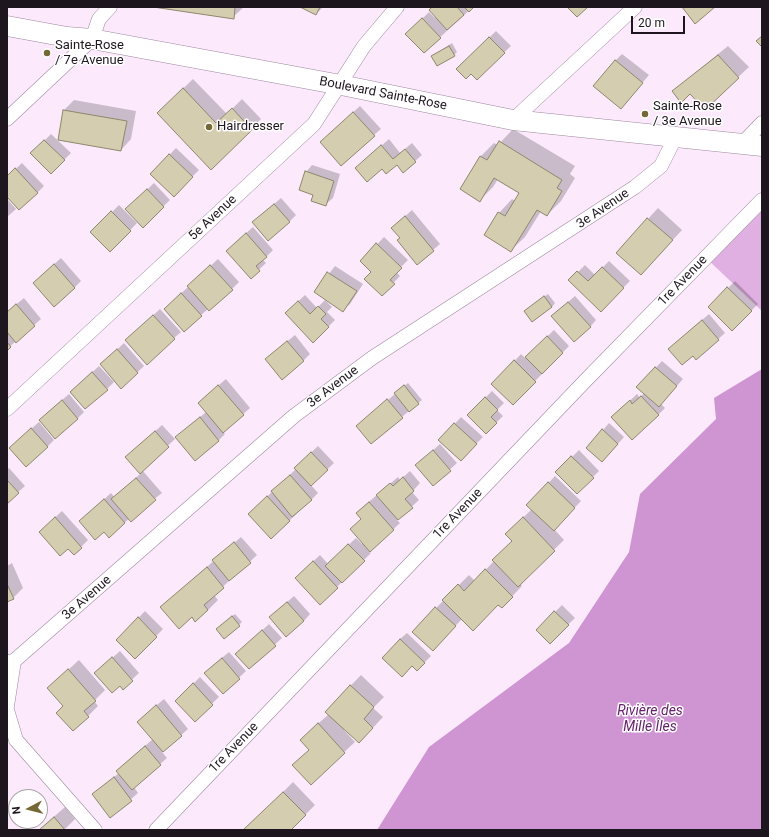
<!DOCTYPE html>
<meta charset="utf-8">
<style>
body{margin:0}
#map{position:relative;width:769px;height:837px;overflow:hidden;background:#fceafc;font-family:Roboto,sans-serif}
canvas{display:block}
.frame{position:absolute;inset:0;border:8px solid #1e161e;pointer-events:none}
.north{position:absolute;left:8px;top:789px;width:40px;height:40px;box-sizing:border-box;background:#fff;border:1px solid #a5a2a5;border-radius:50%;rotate:263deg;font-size:11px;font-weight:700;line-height:16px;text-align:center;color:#1e161e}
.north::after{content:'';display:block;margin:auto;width:14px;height:18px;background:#746835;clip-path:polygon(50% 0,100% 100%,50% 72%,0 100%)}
.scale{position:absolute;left:631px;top:16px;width:54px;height:18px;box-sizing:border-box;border:2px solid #1e161e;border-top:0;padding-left:5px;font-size:12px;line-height:14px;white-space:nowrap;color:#1e161e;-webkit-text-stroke:3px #fff;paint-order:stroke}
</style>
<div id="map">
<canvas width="769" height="837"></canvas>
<div class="frame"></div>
<div class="north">N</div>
<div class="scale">20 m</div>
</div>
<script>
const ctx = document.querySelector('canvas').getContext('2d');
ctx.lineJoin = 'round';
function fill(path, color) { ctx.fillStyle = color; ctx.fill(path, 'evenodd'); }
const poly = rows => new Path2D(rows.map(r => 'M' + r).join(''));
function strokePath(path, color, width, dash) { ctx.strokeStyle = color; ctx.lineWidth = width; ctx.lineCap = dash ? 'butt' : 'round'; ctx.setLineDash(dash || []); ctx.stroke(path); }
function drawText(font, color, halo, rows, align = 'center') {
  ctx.font = font + ' Roboto,sans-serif'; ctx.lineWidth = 3; ctx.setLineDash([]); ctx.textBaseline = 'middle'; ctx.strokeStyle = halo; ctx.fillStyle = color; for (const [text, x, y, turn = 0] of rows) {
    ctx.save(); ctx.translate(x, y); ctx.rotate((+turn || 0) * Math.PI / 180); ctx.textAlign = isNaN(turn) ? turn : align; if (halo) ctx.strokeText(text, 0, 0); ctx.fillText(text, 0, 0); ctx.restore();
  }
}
const green = poly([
 [762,200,762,311,706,258]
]);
const water = poly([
 [762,369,762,830,377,830,429,747,569,643,629,552,640,494,716,419,714,398]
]);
const shadow = poly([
 [158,7,244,7,233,17],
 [303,7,323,7,316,14],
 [433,7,473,7,424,52,407,34,429,12,435,18,437,17],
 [496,31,511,46,477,78,471,72,457,69],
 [452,43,457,52,454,55,432,56],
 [728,46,749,67,705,108,690,93,673,91],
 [622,54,649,75,621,108,615,61],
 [193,79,227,114,242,99,261,119,211,168,158,113],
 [74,100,136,111,131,139,121,150,64,110],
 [360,106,381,129,374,135,328,135],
 [513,129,575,166,570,174,575,178,561,201,547,215,541,211,525,237,511,250,499,213,512,199,515,201,520,193,498,179,493,187,480,200,461,189,481,156,494,143,498,145],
 [51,134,71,153,51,173,32,153],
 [389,139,400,153,412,143,422,155,415,161,382,168,356,168],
 [176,148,199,170,173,196,151,174],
 [22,163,44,186,37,193,7,195,7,177],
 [312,165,340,174,333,198,326,204,314,194,306,172],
 [154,183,170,200,143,226,127,209],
 [281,198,296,215,289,222,253,222],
 [7,199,16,209,7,217],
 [119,205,137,223,110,251,92,232],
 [658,208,682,230,641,274,617,253],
 [412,210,440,244,433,250,401,238,392,228],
 [253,227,273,250,263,260,266,263,251,277,234,244],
 [384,237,408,260,396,272,400,276,382,295,372,272,361,261],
 [61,258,81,281,74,288,41,276],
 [218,259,239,282,232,289,201,315,172,302],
 [609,261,630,281,601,310,570,280,585,265,595,275],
 [335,266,363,284,350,304,343,310,315,292],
 [735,281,758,304,732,330,709,307],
 [548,294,555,303,552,307,529,308],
 [305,295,317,308,325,300,332,307,327,312,335,320,328,327,286,313],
 [575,296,596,320,590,327,559,310],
 [24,298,41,319,7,349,7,312],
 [160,309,181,332,174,338,133,334],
 [709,314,725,333,697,358,676,343],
 [554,330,569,346,513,404,493,384,521,354,525,358],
 [295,335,310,354,304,360,273,353],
 [124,343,144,366,122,387,108,358],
 [662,361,683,379,661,404,665,408,658,415,619,411,637,394,640,398,644,393,638,387],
 [99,366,114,382,107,389,78,385],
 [226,379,250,408,223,432,225,434,218,441,177,437,206,412,206,396],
 [408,383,422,400,371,443,357,426],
 [492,391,504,403,497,410,503,416,486,433,468,415],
 [69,394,84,412,77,419,47,413],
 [461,417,483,437,467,453,440,440],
 [39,422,54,440,47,447,17,441],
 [609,423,624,437,609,454,603,430],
 [162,425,175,439,142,470,162,493,124,523,87,515,111,493,115,498,141,473,127,457],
 [440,444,457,463,433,485,423,459],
 [318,446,334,463,311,485,318,493,311,500,289,521,249,514,296,469,295,468],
 [579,450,599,471,577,493,557,472],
 [9,468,25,486,7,502,7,470],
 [410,471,420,483,412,492,419,500,397,520,400,523,369,552,371,553,337,587,303,571,320,555,328,564,356,538,362,544,363,543,362,518,364,506,398,477,400,480],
 [555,476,581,501,554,529,564,540,520,583,522,586,502,607,498,604,462,619,439,643,413,631,469,575,475,581,513,541,506,534,532,509,528,505],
 [62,511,88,540,81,547,47,525],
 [241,537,257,555,214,595,218,600,208,610,195,620,192,616,161,607],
 [12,563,23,588,13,598,7,601,7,566],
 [294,596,310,614,304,621,277,611],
 [562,605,575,618,550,642,537,630],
 [145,611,163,629,135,658,117,640],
 [235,614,242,622,224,638,220,626],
 [269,624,282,638,249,668,243,648],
 [407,633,431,656,424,663,400,639],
 [120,651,139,673,123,688,102,667],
 [229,652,246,671,223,693,212,666],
 [79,660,105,690,94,701,98,706,88,716,64,706,48,688],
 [361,675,384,697,373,708,383,717,369,732,345,729,344,730,355,742,311,783,310,749,311,730,329,714,326,711],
 [200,677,219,697,195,720,183,694],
 [164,699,188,729,162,752,167,758,134,787,138,793,110,817,93,794,119,773,124,764,153,739,145,715],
 [293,782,315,805,305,815,289,830,245,830],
 [65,807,75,819,64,830,39,830]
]);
const building = poly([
 [153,7,235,7,234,19,153,7],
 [300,7,320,7,316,15,300,7],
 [432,7,457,7,464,15,447,30,429,10,432,7],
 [464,7,474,7,469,12,464,7],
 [567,7,588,7,577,17,567,7],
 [682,7,715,7,695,24,682,7],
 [422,18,441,38,424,53,405,34,422,18],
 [762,36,762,47,756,41,762,36],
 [489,37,505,53,477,80,471,74,466,79,456,69,489,37],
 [449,46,455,56,437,66,431,56,449,46],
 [718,55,739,78,705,110,690,94,681,103,672,91,718,55],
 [615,60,643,83,621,109,593,86,615,60],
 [183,88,216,123,232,108,252,130,211,170,157,113,183,88],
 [63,110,127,121,121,151,58,140,63,110],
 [353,112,375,136,341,166,320,142,353,112],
 [44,140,65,160,51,174,30,153,44,140],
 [499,141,562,180,557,188,562,191,547,216,537,210,511,252,484,235,498,212,505,216,519,193,494,178,480,202,460,189,480,156,487,160,499,141],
 [381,145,393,159,405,149,416,162,403,173,397,165,386,174,382,169,367,182,355,168,381,145],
 [169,154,193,177,174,197,150,174,169,154],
 [15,168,38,193,19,210,7,197,7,176,15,168],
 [305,171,334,181,326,206,311,201,313,195,299,190,305,171],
 [147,189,164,207,143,228,125,209,147,189],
 [274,204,290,222,268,241,252,222,274,204],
 [111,211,131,231,110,252,90,232,111,211],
 [405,216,434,251,417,265,397,240,400,238,391,228,405,216],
 [647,218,673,240,641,275,616,253,647,218],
 [246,233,267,257,256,266,260,271,251,279,226,251,246,233],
 [376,243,402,268,390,280,395,284,382,296,364,279,371,272,360,261,376,243],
 [54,264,75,288,54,307,33,283,54,264],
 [210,265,233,290,209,311,187,286,210,265],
 [602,267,624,288,601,312,568,280,577,271,588,281,602,267],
 [327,272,357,291,343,312,314,292,327,272],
 [727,287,752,311,732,331,708,307,727,287],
 [181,293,202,316,184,332,164,309,181,293],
 [544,296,552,307,532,322,524,311,544,296],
 [298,301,310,314,318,306,326,314,321,319,329,327,313,343,285,313,298,301],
 [568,302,591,327,574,342,551,316,568,302],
 [16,304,35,326,16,343,7,332,7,312,16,304],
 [153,315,175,339,147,365,125,340,153,315],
 [702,320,719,340,696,360,693,356,682,365,668,349,702,320],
 [547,336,563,353,542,374,525,357,547,336],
 [287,341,304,361,282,380,265,359,287,341],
 [7,342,11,347,7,351,7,342],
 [117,349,138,373,121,389,100,364,117,349],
 [514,360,536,382,513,405,491,384,514,360],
 [655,367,677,386,659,407,636,387,655,367],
 [92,372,108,390,85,409,70,392,92,372],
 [218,385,244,415,223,433,198,403,218,385],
 [404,385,419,404,409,412,394,393,404,385],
 [641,396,659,415,632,440,611,417,630,400,632,404,641,396],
 [485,397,498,410,491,417,497,423,486,434,467,415,485,397],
 [387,399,403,418,371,444,356,426,387,399],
 [62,400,78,419,55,439,39,420,62,400],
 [200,417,219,441,195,461,175,437,200,417],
 [454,423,477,444,461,461,438,440,454,423],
 [31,428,48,447,26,467,9,448,31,428],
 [602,429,618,444,602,462,586,448,602,429],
 [155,431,169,447,140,474,125,457,155,431],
 [433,450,451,471,433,486,415,465,433,450],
 [311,452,328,470,311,486,294,468,311,452],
 [571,456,594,478,577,494,555,472,571,456],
 [290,475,312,500,292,517,271,491,290,475],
 [403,477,414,491,405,499,413,508,398,520,376,495,390,483,393,486,403,477],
 [136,478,156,500,131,522,111,499,136,478],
 [7,480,19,493,7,504,7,480],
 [548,482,575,508,554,531,526,505,548,482],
 [267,496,290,521,271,539,248,514,267,496],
 [104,499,125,523,109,538,104,532,95,540,79,521,104,499],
 [369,502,394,530,370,552,350,529,361,519,356,513,369,502],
 [55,517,82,548,74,555,68,549,60,556,39,532,55,517],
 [523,517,555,551,518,587,492,560,512,541,505,534,523,517],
 [234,542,251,563,229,581,212,560,234,542],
 [348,544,365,561,342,583,325,566,348,544],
 [313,561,338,588,320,605,295,578,313,561],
 [207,567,224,588,204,605,208,610,195,622,192,617,179,629,160,607,207,567],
 [485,569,513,597,502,608,498,605,473,631,442,600,458,584,464,591,485,569],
 [7,584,14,599,7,602,7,584],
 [287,602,304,621,286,637,269,617,287,602],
 [435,607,456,626,433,651,412,632,435,607],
 [554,611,569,625,550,644,536,630,554,611],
 [232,616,240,626,224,639,216,629,232,616],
 [138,617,157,637,135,659,116,640,138,617],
 [262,630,276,646,249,669,235,654,262,630],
 [400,639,425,663,417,671,412,666,402,677,382,658,400,639],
 [112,657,133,681,123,690,120,686,112,693,94,673,112,657],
 [222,658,240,679,223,694,204,673,222,658],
 [68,669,96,701,84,711,89,717,73,731,56,713,63,706,47,688,68,669],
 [193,683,213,705,195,722,175,701,193,683],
 [350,685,374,707,364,719,373,728,359,743,325,712,350,685],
 [156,705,182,736,163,752,137,722,156,705],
 [318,723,345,753,311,785,292,765,309,750,300,740,318,723],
 [145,746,161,765,132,790,116,771,145,746],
 [114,777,132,801,110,818,92,794,114,777],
 [283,792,306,815,291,830,243,830,283,792],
 [54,817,65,830,39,830,54,817]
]);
const street = poly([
 [7,119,92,39,99,19,110,7],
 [513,120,635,7],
 [742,144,762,123],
 [7,409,314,124,364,46,397,7],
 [7,662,14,661,294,416,372,358,635,187,661,166,675,138],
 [7,706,14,661],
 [7,710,16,740,95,830],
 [156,830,585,381,762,200]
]);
const secondary = poly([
 [7,26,67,37,92,39,341,85,513,120,762,146]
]);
const markers = [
 [47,53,4,"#746835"],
 [645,114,4,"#746835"],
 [209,127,4,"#746835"]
];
const poiNames = [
 ["Sainte-Rose",55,46],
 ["/ 7e Avenue",55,61],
 ["Sainte-Rose",653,107],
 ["/ 3e Avenue",653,122],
 ["Hairdresser",217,127]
];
const streetNames = [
 ["Boulevard Sainte-Rose",383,94,11],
 ["3e Avenue",603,209,-34],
 ["5e Avenue",213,218,-43],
 ["1re Avenue",683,281,-46],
 ["3e Avenue",333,387,-37],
 ["1re Avenue",458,514,-46],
 ["3e Avenue",87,598,-41],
 ["1re Avenue",234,748,-46]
];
const waterNames = [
 ["Rivière des",650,711],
 ["Mille Îles",650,727]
];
fill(green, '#e0b0e2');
fill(water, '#cf94d2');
fill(shadow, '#0003');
fill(building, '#d4cdb0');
strokePath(building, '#8d876c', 1);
strokePath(street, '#9d889e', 15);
strokePath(secondary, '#9d889e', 21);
strokePath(street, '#fff', 14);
strokePath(secondary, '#fff', 20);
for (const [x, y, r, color] of markers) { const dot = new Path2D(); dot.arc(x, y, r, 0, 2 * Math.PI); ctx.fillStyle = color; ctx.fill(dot); strokePath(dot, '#fff', 1.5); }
drawText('13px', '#1e161e', '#fff', poiNames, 'left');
drawText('13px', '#1e161e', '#fff', streetNames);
drawText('italic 14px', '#67216c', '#fff', waterNames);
</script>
